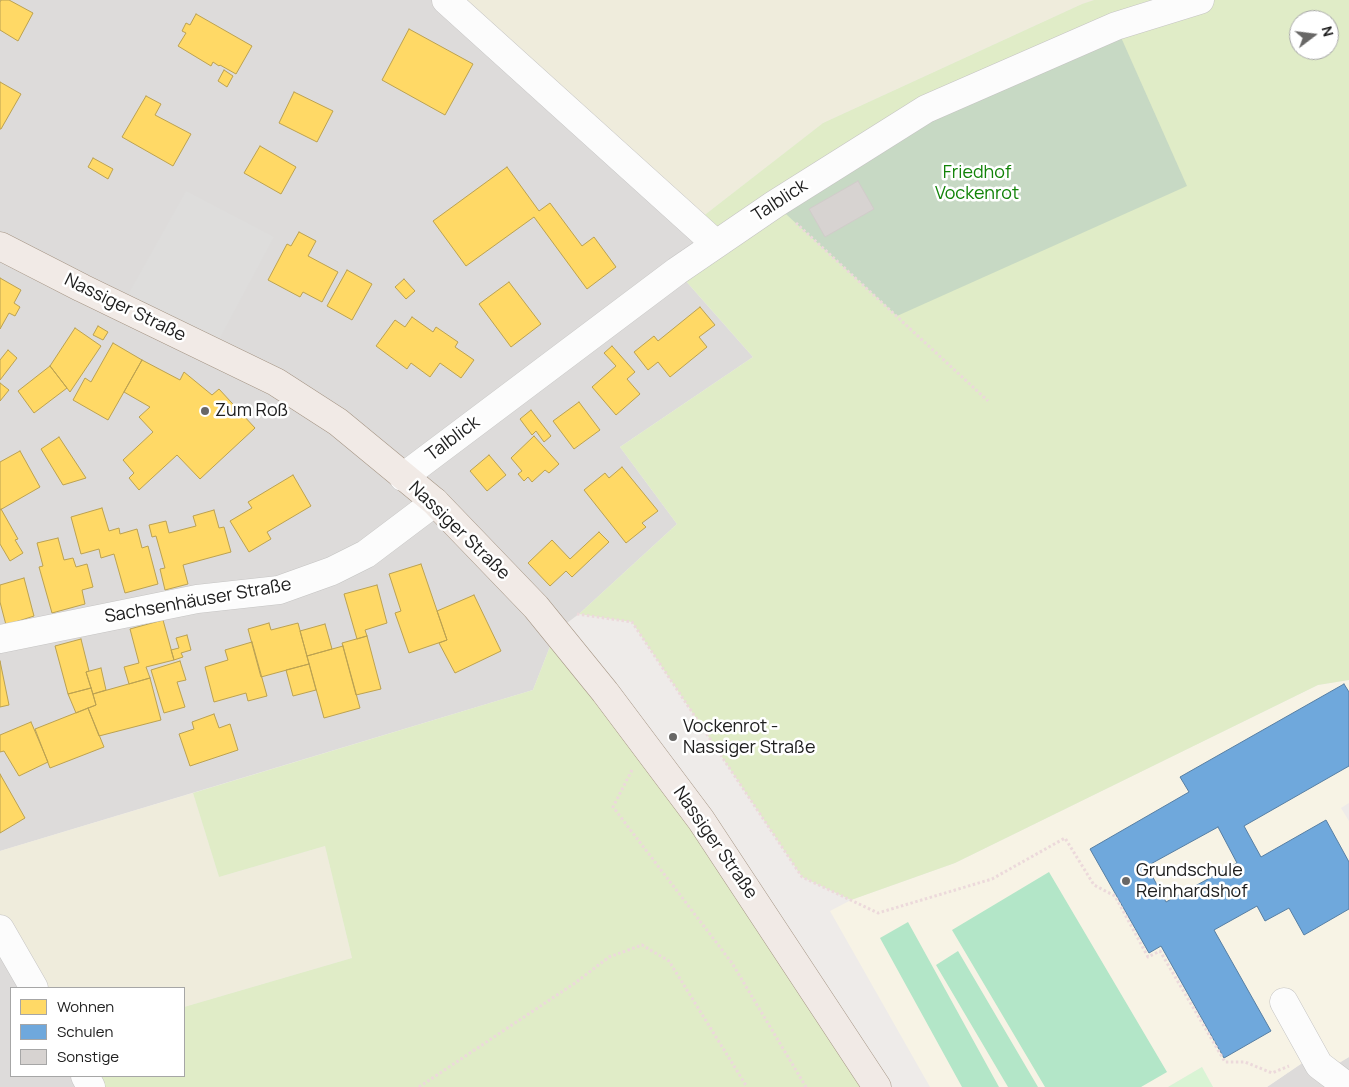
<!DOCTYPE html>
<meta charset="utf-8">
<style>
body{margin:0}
#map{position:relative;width:1349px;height:1087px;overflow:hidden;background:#eeebe9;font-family:Manrope,sans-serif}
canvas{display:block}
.legend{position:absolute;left:10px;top:987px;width:175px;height:90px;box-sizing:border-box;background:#fff;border:1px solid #a6a6a6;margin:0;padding:6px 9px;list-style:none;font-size:15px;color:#202020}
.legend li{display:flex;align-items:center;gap:10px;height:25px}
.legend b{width:25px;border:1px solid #a6a6a6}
.north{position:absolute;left:1289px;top:10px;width:50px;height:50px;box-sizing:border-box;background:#fff;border:1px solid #a6a6a6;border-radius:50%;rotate:75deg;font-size:14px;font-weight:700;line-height:20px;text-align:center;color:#202020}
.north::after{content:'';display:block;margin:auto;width:18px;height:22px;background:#686766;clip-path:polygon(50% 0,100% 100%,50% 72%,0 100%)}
</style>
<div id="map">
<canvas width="1349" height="1087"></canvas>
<ul class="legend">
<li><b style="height:14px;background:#ffd966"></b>Wohnen</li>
<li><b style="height:14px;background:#6fa8dc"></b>Schulen</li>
<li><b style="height:14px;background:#d7d3d1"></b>Sonstige</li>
</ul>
<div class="north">N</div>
</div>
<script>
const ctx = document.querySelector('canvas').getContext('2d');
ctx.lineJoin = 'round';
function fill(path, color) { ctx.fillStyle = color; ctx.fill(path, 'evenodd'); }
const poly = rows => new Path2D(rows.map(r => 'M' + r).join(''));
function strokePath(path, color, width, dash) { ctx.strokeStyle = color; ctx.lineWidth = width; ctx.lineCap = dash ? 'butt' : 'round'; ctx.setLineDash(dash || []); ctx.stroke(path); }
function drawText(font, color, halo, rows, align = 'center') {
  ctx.font = font + ' Manrope,sans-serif'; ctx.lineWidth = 5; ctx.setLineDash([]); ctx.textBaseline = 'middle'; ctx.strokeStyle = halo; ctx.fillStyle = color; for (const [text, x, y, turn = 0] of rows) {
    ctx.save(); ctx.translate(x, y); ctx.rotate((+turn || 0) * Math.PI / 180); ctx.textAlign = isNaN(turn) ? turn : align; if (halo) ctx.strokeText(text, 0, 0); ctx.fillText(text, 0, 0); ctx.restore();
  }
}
const residential = poly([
 [0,0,449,0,716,244,677,271,753,357,620,447,677,524,579,614,556,631,533,690,0,851],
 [0,929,34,988,11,988,11,1076,85,1076,91,1087,0,1087],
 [1314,1055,1327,1070,1349,1057,1349,1087,1267,1087]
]);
const education = poly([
 [1349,680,1349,803,1341,808,1349,821,1349,1057,1327,1070,1314,1055,1267,1087,1213,1087,1202,1067,1168,1087,930,1087,830,911,851,900,955,863,1318,685]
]);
const farmland = poly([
 [446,0,1094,0,1082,4,823,123,693,224],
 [193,793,219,877,325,846,352,958,184,1007,184,988,34,988,0,929,0,851]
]);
const grass = poly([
 [1094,0,1349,0,1349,680,1318,685,955,863,851,900,802,877,632,622,579,614,677,524,620,447,753,357,677,271,715,245,693,224,823,123,1082,4],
 [1299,20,1329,20,1329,50,1299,50],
 [556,631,877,1087,91,1087,85,1076,184,1076,184,1007,352,958,325,846,219,877,193,793,533,690]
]);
const cemetery = poly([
 [1116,26,1187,186,897,316,775,204,926,109]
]);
const park = poly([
 [1202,1067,1213,1087,1168,1087]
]);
const pitch = poly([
 [1049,872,1167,1072,1141,1087,1045,1087,952,930],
 [908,922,999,1087,962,1087,880,938],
 [958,951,1038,1087,1008,1087,936,965]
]);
const parking = poly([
 [186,191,274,237,213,351,121,307]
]);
const homes = poly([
 [1,0,9,0,33,13,18,41,0,30,0,2,1,0],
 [196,14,252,46,236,74,220,65,219,66,213,62,211,66,178,46,186,33,182,31,186,23,190,25,196,14],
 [409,29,473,64,445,115,382,80,409,29],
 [224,70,233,76,227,87,218,81,224,70],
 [0,82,21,94,1,129,0,129,0,82],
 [294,92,333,111,317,142,279,123,294,92],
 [146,96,161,104,155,115,191,134,173,166,122,137,146,96],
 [260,146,296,167,281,194,244,173,260,146],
 [93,158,113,169,108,179,88,167,93,158],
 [507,167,539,211,550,203,582,246,594,237,616,267,587,289,534,217,466,266,433,221,507,167],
 [299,232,316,241,308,256,338,272,322,302,303,292,300,297,268,280,287,244,291,246,299,232],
 [347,270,372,284,352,320,327,306,347,270],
 [0,278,21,290,14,303,20,307,15,316,9,313,0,329,0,278],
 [404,279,415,291,406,299,395,287,404,279],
 [509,282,541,324,511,347,479,304,509,282],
 [700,307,715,325,699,337,707,347,670,377,658,362,648,370,634,352,654,336,658,341,700,307],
 [412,317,433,332,436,327,458,342,455,347,474,360,461,378,440,363,430,377,411,363,407,369,376,346,395,320,405,327,412,317],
 [98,326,108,332,103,340,93,335,98,326],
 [75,328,101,346,70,392,50,366,75,328],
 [113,343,142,360,108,420,73,400,85,378,91,382,113,343],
 [612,346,635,372,627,379,640,394,616,415,592,387,616,366,604,353,612,346],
 [8,350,17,358,0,380,0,360,8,350],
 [142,360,180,380,184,372,212,395,219,389,255,428,200,479,177,455,139,490,129,478,134,473,123,460,153,432,139,417,150,407,124,392,142,360],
 [50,366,67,388,34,413,18,391,50,366],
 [0,383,9,390,0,401,0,383],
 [579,402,600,430,574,449,553,421,579,402],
 [531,410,551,436,544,442,536,431,532,435,520,419,531,410],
 [534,436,559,464,549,473,545,470,532,482,528,477,524,481,518,474,522,471,511,458,534,436],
 [59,437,86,478,63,485,41,449,59,437],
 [20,451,40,487,0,510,0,462,20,451],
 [489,455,506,475,487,491,470,471,489,455],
 [622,467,658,511,642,523,646,527,626,543,584,490,605,473,609,478,622,467],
 [293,475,311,506,267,532,271,539,249,552,230,521,252,508,248,502,293,475],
 [102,508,109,531,119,528,120,534,137,529,142,548,148,546,158,584,125,593,114,554,101,558,99,549,81,554,71,517,102,508],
 [1,509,18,539,15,540,23,553,10,561,0,544,0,510,1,509],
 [214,510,219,528,224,527,231,552,183,565,188,584,165,590,160,569,165,568,156,536,152,537,149,525,166,521,169,533,196,526,193,516,214,510],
 [599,532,609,542,572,577,566,571,550,586,528,563,552,540,570,559,599,532],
 [58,538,64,560,73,558,76,567,87,564,93,587,82,590,85,604,52,613,39,567,43,566,37,543,58,538],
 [421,564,447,640,409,653,395,613,401,611,389,574,421,564],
 [24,578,34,616,6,625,0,602,0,585,24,578],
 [377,585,387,623,365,630,367,636,357,639,344,594,377,585],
 [474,595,501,651,455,673,439,643,447,640,437,611,474,595],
 [163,620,174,660,146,667,150,678,129,684,124,667,139,663,130,629,163,620],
 [269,623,271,630,298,623,309,664,261,677,248,629,269,623],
 [325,624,332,649,307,656,300,631,325,624],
 [187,635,191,650,181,653,183,657,174,660,171,650,179,648,176,638,187,635],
 [367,636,381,689,356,695,342,643,367,636],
 [81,639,89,671,86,672,91,688,68,694,55,646,81,639],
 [252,642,267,696,248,701,246,693,214,702,205,667,228,660,225,650,252,642],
 [343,646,360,708,324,718,307,656,343,646],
 [0,661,9,705,0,707,0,661],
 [180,661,186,680,177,682,185,707,164,713,151,670,180,661],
 [309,664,316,690,293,696,286,670,309,664],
 [101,668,106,690,93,694,86,672,101,668],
 [150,678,161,720,99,736,88,708,96,705,93,694,150,678],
 [91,688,96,705,76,713,68,694,91,688],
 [88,708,104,747,50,768,35,729,88,708],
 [214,714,219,728,230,724,238,750,190,766,179,734,194,729,192,722,214,714],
 [31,722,48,762,19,776,4,751,0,752,0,735,31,722],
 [0,774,25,818,0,833,0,774]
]);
const schools = poly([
 [1344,684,1349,692,1349,766,1244,826,1261,857,1326,820,1349,862,1349,909,1304,935,1289,908,1265,921,1257,906,1214,930,1271,1031,1224,1058,1161,946,1149,953,1090,849,1189,792,1180,777,1344,684],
 [1218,827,1237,863,1166,902,1147,866,1218,827]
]);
const building = poly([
 [858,181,874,209,825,237,809,209,858,181]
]);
const path = poly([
 [796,223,988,401],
 [577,614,632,622,802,877,878,913,992,879,1065,838,1094,885,1115,896,1148,957,1160,951,1225,1062,1245,1062,1272,1073,1289,1066],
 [632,770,613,807,732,963,806,1087],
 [419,1087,575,983,609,957,642,945,669,961,747,1087]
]);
const minor = poly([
 [446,0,716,244],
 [403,477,677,271,775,204,926,109,1116,26,1200,0],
 [0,639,197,599,279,590,332,571,366,554,435,502],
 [0,929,34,988],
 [1284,1002,1319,1065,1348,1087],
 [85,1076,91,1087]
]);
const major = poly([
 [0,246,82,288,276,382,338,422,435,502,536,607,605,692,701,820,877,1087]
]);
const markers = [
 [205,411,5,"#686766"],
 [673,737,5,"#686766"],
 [1126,881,5,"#686766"]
];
const parkNames = [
 ["Friedhof",977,173],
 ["Vockenrot",977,194]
];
const streetNames = [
 ["Talblick",780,201,-33],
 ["Nassiger Straße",125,308,26],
 ["Talblick",453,439,-37],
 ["Nassiger Straße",459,531,44],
 ["Sachsenhäuser Straße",198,601,-10],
 ["Nassiger Straße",715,843,55]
];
const poiNames = [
 ["Zum Roß",215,411],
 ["Vockenrot -",683,727],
 ["Nassiger Straße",683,748],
 ["Grundschule",1136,871],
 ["Reinhardshof",1136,892]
];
fill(residential, '#dddbda');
fill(education, '#f7f3e5');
fill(farmland, '#efecdc');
fill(grass, '#e0ecc7');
fill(cemetery, '#c7d9c4');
fill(park, '#d9f4d4');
fill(pitch, '#b3e6c8');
fill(parking, '#dedddc');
fill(homes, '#ffd966');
strokePath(homes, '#bca251', 1);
fill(schools, '#6fa8dc');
strokePath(schools, '#577fa4', 1);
fill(building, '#d7d3d1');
strokePath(building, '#d1ccca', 1);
strokePath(minor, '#c5c4c3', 29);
strokePath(major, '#a59585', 29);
strokePath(path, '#ecd9db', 3, [2.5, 2.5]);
strokePath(minor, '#fcfcfc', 28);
strokePath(major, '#f1eae6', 28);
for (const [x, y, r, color] of markers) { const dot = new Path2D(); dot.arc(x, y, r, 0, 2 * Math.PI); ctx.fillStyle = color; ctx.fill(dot); strokePath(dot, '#fff', 2); }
drawText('18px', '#128308', '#fff', parkNames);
drawText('18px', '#202020', '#fff', streetNames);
drawText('18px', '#202020', '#fff', poiNames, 'left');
</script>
